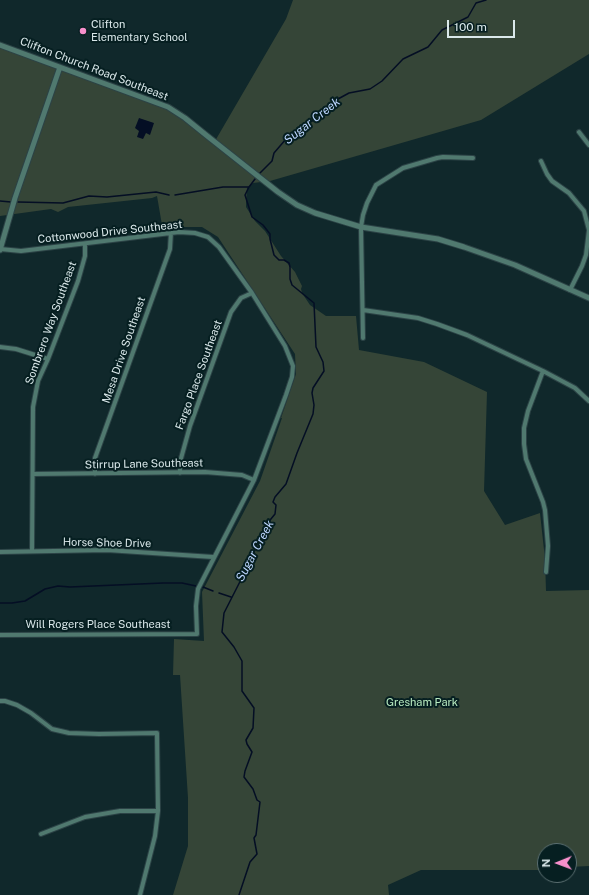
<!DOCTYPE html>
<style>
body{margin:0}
#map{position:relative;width:589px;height:895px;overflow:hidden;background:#10282b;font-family:"Public Sans",sans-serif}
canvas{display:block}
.north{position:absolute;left:537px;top:843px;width:40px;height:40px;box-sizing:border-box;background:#061f21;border:1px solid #5b6f71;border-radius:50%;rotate:269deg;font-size:11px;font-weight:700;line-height:16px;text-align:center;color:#dae8ea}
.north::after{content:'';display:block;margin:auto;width:14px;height:18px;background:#f890cc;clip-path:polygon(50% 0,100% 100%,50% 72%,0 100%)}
.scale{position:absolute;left:447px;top:20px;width:68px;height:18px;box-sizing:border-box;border:2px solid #dae8ea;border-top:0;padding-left:5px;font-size:12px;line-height:14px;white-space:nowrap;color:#dae8ea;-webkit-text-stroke:3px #061f21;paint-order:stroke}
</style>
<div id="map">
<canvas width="589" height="895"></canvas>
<div class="north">N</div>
<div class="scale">100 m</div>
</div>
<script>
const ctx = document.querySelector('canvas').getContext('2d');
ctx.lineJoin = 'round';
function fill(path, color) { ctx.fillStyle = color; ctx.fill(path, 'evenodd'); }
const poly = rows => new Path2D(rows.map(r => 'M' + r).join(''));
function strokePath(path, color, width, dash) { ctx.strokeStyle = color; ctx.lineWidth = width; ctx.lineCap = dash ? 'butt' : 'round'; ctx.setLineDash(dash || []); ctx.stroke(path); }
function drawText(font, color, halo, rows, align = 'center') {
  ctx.font = font + ' "Public Sans",sans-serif'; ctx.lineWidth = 4; ctx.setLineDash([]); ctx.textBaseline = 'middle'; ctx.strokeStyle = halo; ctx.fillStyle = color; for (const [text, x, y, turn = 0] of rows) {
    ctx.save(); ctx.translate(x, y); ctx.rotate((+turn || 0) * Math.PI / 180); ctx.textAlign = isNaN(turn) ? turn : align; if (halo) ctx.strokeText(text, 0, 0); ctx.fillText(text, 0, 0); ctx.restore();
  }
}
const green = poly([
 [293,0,589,0,589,54,481,120,270,181,253,183,247,188,246,202,246,207,255,221,265,231,281,256,295,272,302,286,301,289,302,293,310,305,326,316,356,316,359,350,424,362,487,392,484,491,505,525,540,513,545,559,546,591,589,590,589,866,569,867,569,851,545,851,545,870,421,870,388,885,389,895,173,895,188,846,188,798,180,675,173,675,174,639,204,641,202,592,260,481,282,418,281,418,296,374,295,354,218,237,202,227,169,227,169,225,162,225,157,196,152,198,68,207,58,212,51,209,0,216,0,43,176,111,215,141,286,19]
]);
const water = poly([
 [139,118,154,123,150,135,146,133,143,139,137,137,139,131,135,128]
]);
const stream = poly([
 [260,173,272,161,274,153,286,139,318,117,338,99,349,93,370,89,382,81,403,59,428,47,442,30,468,17,476,3,486,0],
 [175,195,223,187,249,187],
 [0,201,11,202],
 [18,202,63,203,89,196,107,197,156,192,169,195],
 [203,587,213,591],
 [219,593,231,597],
 [0,603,12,603,25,601,45,589,58,586,70,587,163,583,182,583,196,586],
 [239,895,250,862,257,854,254,838,256,835,260,802,257,800,253,789,244,777,245,771,252,752,247,744,246,740,253,728,254,708,242,691,242,661,234,647,222,632,224,613,252,558,258,541,266,525,275,514,276,505,273,502,275,497,286,484,297,453,313,414,314,405,312,393,313,388,324,371,323,362,316,347,314,303,292,285,290,279,290,267,289,263,284,260,279,260,274,255,270,239,270,234,263,225,252,217,245,195,249,187,255,179]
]);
const minor = poly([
 [579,132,589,145],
 [541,161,547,174,552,181,569,193,584,211,589,230],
 [570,290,582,266,586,255,589,230],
 [363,310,418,318,437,324,467,335,543,371,575,388,589,401],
 [363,338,361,227,363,215,367,203,376,185,403,168,437,158,443,157,473,158],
 [0,347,16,349,48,359],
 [543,371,528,411,524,428,524,444,526,459,543,502,545,510,548,546,546,572],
 [180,473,180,462,190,426,231,312,241,298,252,293],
 [33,474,205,472,242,475,254,480],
 [95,474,95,458,170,249,171,232],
 [32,551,33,407,38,381,48,359,78,281,85,256,85,244],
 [0,552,107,550,213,557],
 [0,635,197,634,196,606,198,589,254,480,286,395,292,377,293,366,285,346,252,293,219,247,208,237,195,233,179,232,21,251,0,249],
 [0,701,5,701,17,705,31,713,52,729,69,733,99,734,157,733,158,811,155,836,140,895],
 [41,834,85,817,120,811,158,811]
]);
const tertiary = poly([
 [0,45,168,107,185,118,206,135,278,192,297,205,315,213,361,227,438,239,464,247,515,265,589,298],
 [0,250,15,198,60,67]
]);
const markers = [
 [83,31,4,"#f890cc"]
];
const poiNames = [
 ["Clifton",91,25],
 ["Elementary School",91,38]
];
const streetNames = [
 ["Clifton Church Road Southeast",94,69,21],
 ["Cottonwood Drive Southeast",110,232,-6],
 ["Sombrero Way Southeast",51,323,-70],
 ["Mesa Drive Southeast",124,350,-71],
 ["Fargo Place Southeast",199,375,-70],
 ["Stirrup Lane Southeast",144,464,-1],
 ["Horse Shoe Drive",107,543,1],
 ["Will Rogers Place Southeast",98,625]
];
const parkNames = [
 ["Gresham Park",422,703]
];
const waterNames = [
 ["Sugar Creek",312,121,-38],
 ["Sugar Creek",255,551,-62]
];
fill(green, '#354537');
fill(water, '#040e24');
strokePath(stream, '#040e24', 1.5);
strokePath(minor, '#2c4346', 6);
strokePath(tertiary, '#2c4346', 7);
strokePath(minor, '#50796f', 4);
strokePath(tertiary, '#50796f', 5);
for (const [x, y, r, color] of markers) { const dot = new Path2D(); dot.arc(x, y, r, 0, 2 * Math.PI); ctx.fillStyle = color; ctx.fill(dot); strokePath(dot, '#061f21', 1.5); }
drawText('11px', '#dae8ea', '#061f21', poiNames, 'left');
drawText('11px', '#dae8ea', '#061f21', streetNames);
drawText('11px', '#b9ecc1', '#061f21', parkNames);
drawText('italic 12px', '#bdd6ff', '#061f21', waterNames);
</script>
